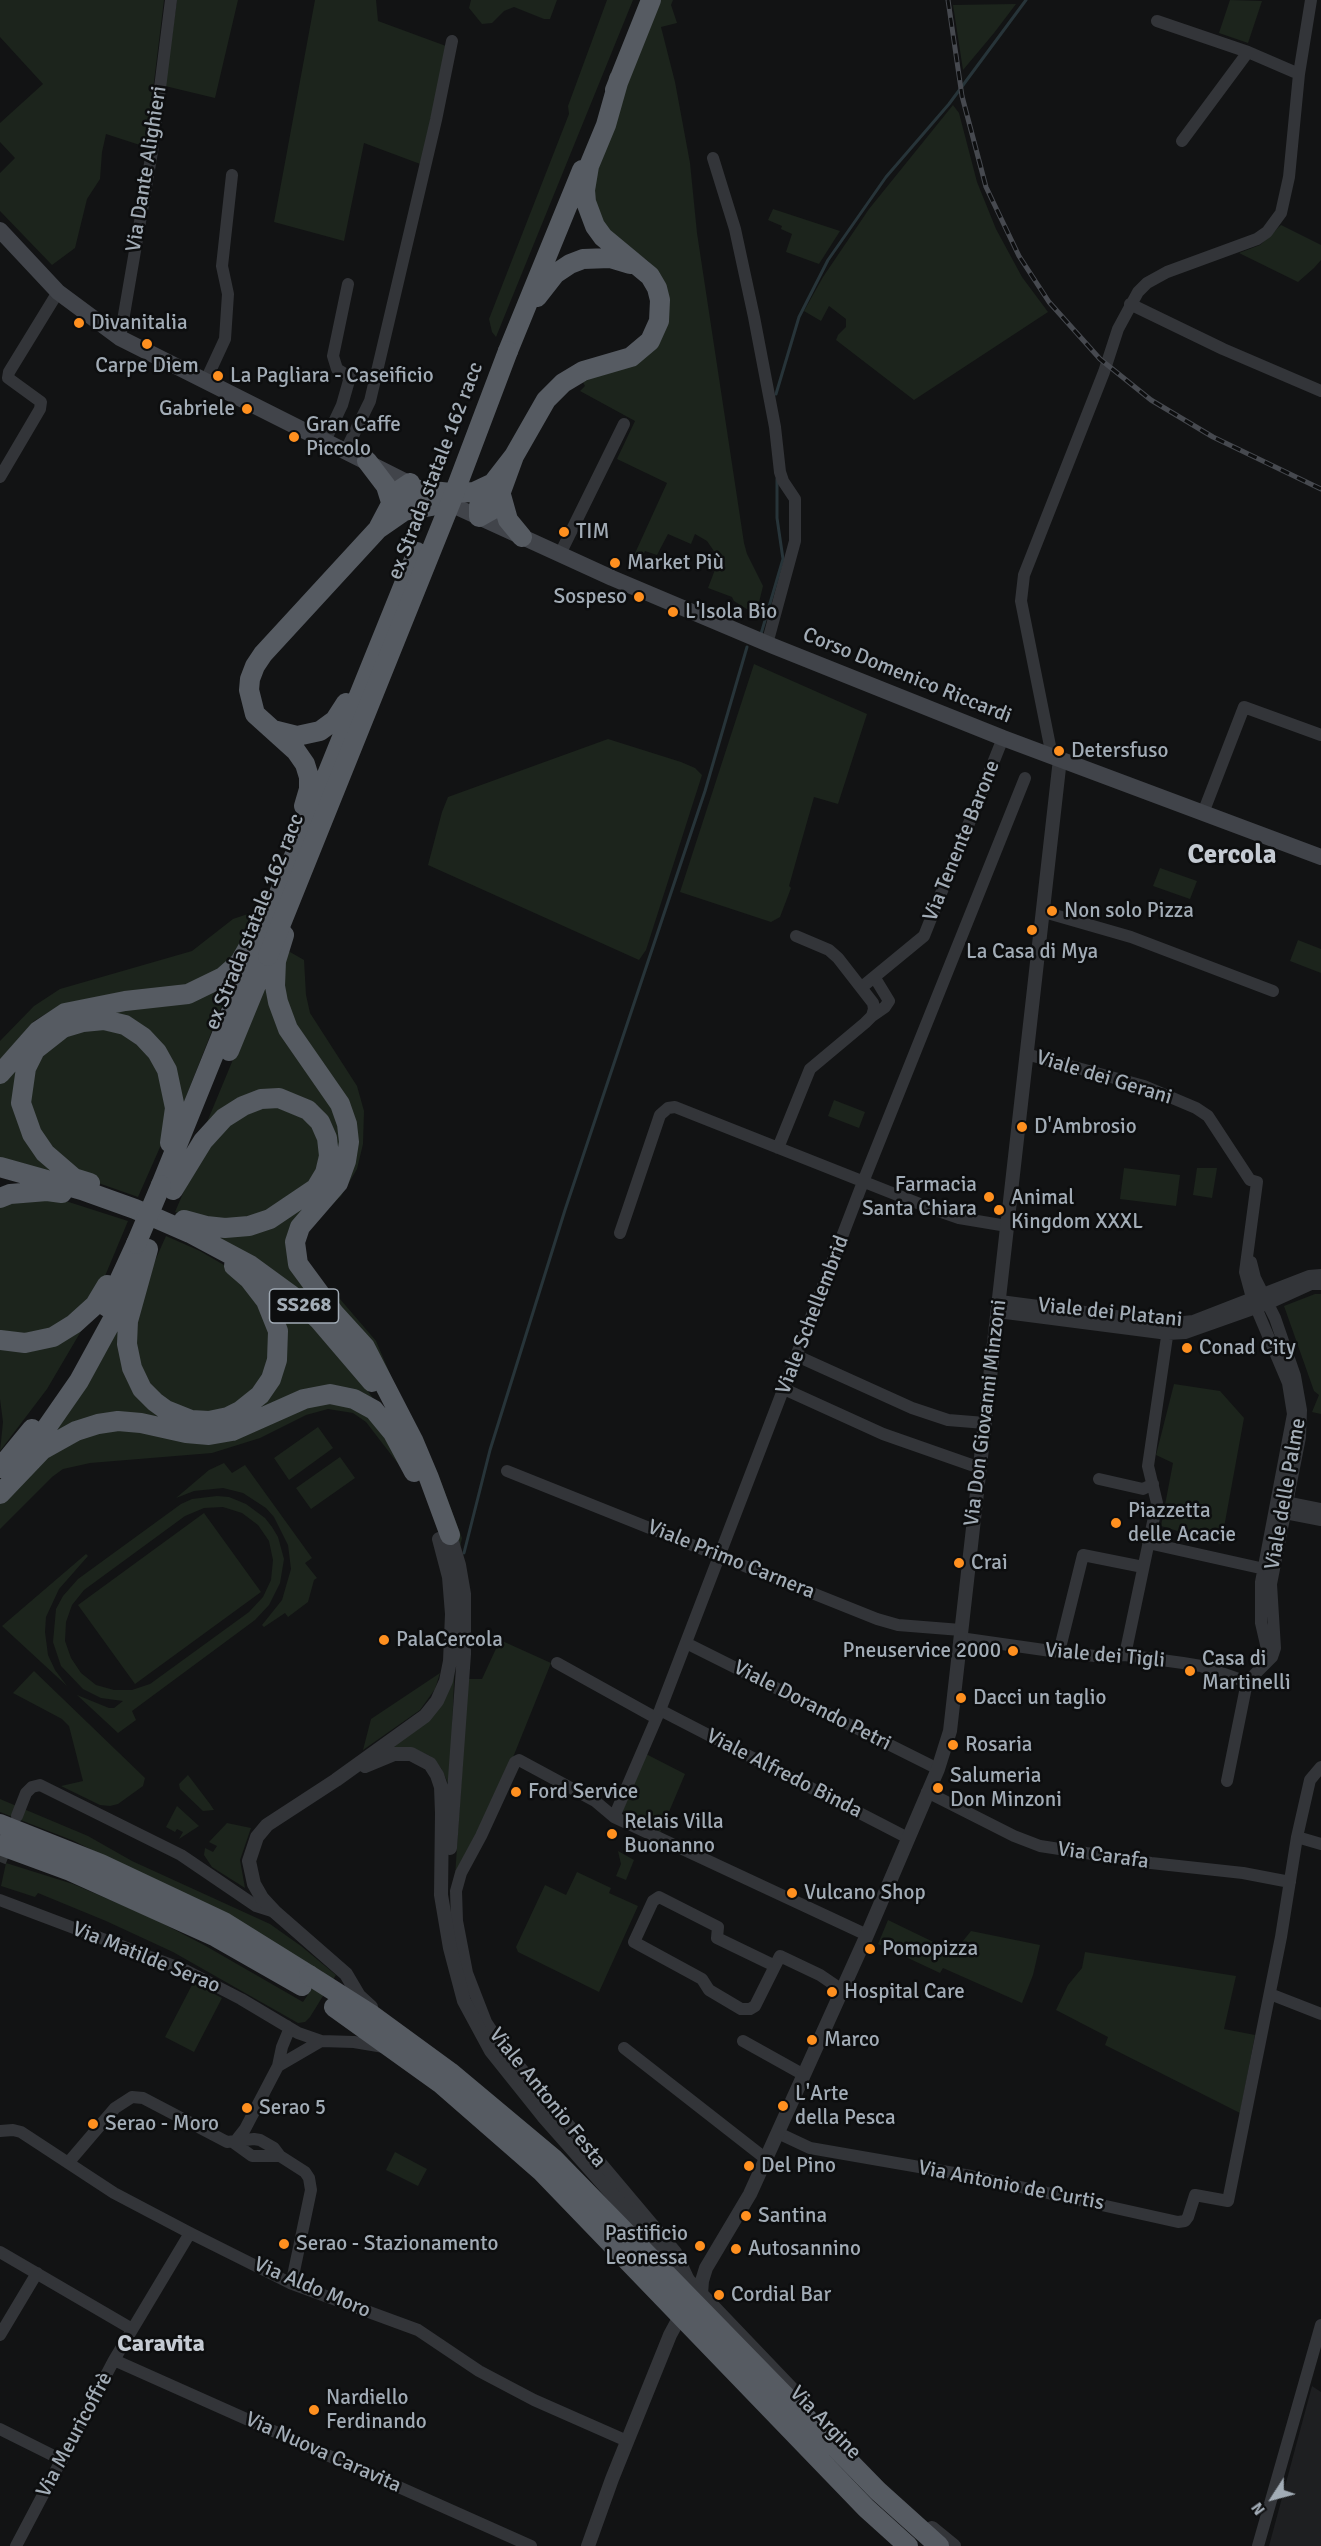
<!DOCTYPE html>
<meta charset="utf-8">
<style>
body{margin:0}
#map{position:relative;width:1321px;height:2546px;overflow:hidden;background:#121314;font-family:Signika,sans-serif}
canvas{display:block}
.north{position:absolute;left:1243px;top:2468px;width:60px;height:60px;-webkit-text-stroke:4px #0d0e0f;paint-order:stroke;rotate:234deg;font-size:16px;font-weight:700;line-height:24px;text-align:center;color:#a2acb6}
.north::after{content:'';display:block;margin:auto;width:21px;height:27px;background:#a2acb6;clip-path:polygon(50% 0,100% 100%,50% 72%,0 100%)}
</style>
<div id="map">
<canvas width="1321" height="2546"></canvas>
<div class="north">N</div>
</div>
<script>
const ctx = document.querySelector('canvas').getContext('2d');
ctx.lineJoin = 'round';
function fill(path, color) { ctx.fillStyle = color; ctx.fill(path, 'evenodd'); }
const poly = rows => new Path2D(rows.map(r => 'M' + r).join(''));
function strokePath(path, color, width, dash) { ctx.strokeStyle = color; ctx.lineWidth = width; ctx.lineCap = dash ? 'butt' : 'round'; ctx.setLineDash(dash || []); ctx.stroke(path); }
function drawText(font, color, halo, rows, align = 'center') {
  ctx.font = font + ' Signika,sans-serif'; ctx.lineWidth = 5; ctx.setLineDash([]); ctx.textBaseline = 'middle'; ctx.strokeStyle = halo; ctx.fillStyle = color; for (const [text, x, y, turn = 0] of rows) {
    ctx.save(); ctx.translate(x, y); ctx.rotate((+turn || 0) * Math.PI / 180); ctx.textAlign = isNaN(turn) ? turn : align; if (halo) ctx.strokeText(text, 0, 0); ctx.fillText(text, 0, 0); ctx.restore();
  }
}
const built = poly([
 [1312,2386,1321,2392,1321,2546,1269,2546]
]);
const green = poly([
 [0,0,164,0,146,147,106,134,102,152,100,179,87,199,75,248,52,265,0,211,0,173,15,158,0,142,0,123,43,84,0,37],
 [177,0,238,0,215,98,165,86],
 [315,0,376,0,378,21,446,46,423,165,364,143,344,241,274,222],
 [471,0,557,0,550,19,544,19,514,7,504,11,492,23,482,24,469,8],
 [607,0,633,0,496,337,492,332,489,319,569,114,568,106],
 [654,0,673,0,671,5,677,23,661,27,675,82,690,163,697,233,744,543,747,554,763,586,756,615,734,601,732,597,708,588,716,567,718,557,707,541,695,534,691,544,668,534,657,555,645,551,638,565,631,562,667,483,617,459,635,421,580,391,585,386,583,382,650,349,658,272,648,261,606,231,590,193],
 [1230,0,1262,1,1248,43,1219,33],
 [1016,4,994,33,963,70,953,5],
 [953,105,959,113,977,182,996,229,1022,277,1048,312,914,400,836,340,838,335,846,327,846,319,829,306,821,321,804,311,823,277,869,209],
 [773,209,840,231,819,264,786,252,792,234,781,229,782,226,768,220],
 [1281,225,1321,245,1321,260,1314,268,1298,282,1239,253,1260,245],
 [754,664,867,714,838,804,814,797,789,886,791,888,780,917,771,922,680,892],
 [608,739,681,762,695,768,702,775,646,950,639,960,428,865,442,812,448,797],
 [1160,868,1197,881,1190,899,1153,886],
 [254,912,237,951,218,970,186,985,59,1006,34,1021,0,1060,0,1041,34,1006,60,989,192,951,233,919],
 [1298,940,1321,949,1321,973,1290,961],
 [283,948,304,960,306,995,310,1013,357,1086,364,1111,363,1144,357,1169,341,1196,321,1215,354,1140,285,1011],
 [229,976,231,976,232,980,178,1117,179,1095,175,1074,166,1055,153,1039,135,1025,114,1017,90,1014,68,1018,48,1028,33,1042,23,1060,14,1097,20,1128,36,1154,54,1170,51,1172,0,1159,0,1079,40,1031,51,1024,76,1013,198,993],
 [266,980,330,1098,341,1131,340,1154,291,1232,336,1324,208,1233,286,1216,332,1157,291,1094,205,1127],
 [88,1027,127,1034,156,1061,167,1100,161,1145,138,1197,87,1179,54,1155,30,1116,28,1076,44,1048],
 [834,1100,865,1112,859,1128,828,1116],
 [269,1104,310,1121,321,1149,314,1178,259,1217,202,1220,175,1212,196,1163,226,1125],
 [1124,1168,1180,1175,1176,1206,1120,1199],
 [1197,1168,1217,1168,1212,1198,1193,1195],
 [50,1196,128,1221,100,1288,87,1304,45,1335,0,1334,0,1202],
 [166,1236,200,1251,229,1268,243,1280,272,1330,264,1378,236,1406,197,1414,159,1399,136,1366,138,1299],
 [302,1236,304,1236,302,1249,305,1259,312,1272,326,1290,334,1292,376,1341,402,1402,417,1427,438,1474,462,1538,460,1547,416,1433,384,1378,369,1344,321,1291,303,1268,300,1250],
 [259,1281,293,1307,323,1336,353,1370,377,1404,347,1389,329,1388,312,1390,293,1397,221,1429,190,1429,154,1419,119,1415,83,1421,49,1438,86,1384,120,1324,119,1345,124,1366,137,1392,149,1405,167,1417,184,1423,198,1425,222,1423,244,1416,269,1392,279,1374,284,1353,284,1331,278,1309],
 [1315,1294,1321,1294,1321,1414,1312,1412,1319,1395,1314,1391,1284,1306],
 [87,1321,47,1389,0,1451,3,1422,0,1399,0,1347],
 [1174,1384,1220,1391,1244,1418,1221,1544,1161,1526,1173,1463,1156,1455],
 [339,1401,372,1416,406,1474,366,1422,353,1413,328,1409,306,1415,260,1438,212,1453,90,1463,63,1469,52,1477,0,1529,0,1501,31,1467,93,1432],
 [318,1427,333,1448,289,1480,274,1458],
 [340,1457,355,1478,311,1509,296,1488],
 [224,1463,232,1473,245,1465,312,1558,305,1563,317,1578,314,1580,308,1602,288,1617,285,1613,264,1627,262,1625,282,1600,291,1569,288,1545,274,1517,266,1508,243,1493,223,1488,194,1491,176,1498,209,1470],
 [217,1496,229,1497,246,1504,265,1518,272,1527,278,1537,284,1559,280,1583,269,1605,255,1620,132,1711,136,1720,118,1733,77,1695,109,1708,114,1708,123,1701,101,1698,83,1689,61,1666,53,1642,56,1609,63,1596,78,1579,181,1504,192,1499],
 [223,1507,242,1513,258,1525,269,1541,273,1560,271,1580,263,1597,249,1612,150,1684,132,1690,114,1690,96,1685,81,1673,71,1658,65,1641,66,1622,72,1605,84,1590,185,1516,204,1508],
 [204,1513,261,1592,135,1684,78,1605],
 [86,1554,88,1556,59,1589,46,1617,45,1632,48,1655,55,1670,67,1686,2,1626],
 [500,1640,551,1663,495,1802,455,1877,468,1679,482,1679],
 [455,1656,450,1783,448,1783,441,1768,430,1756,415,1749,389,1748,412,1732],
 [34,1671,145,1778,143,1786,118,1804,110,1806,100,1805,61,1786,83,1781,69,1726,62,1719,13,1693],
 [440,1673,435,1689,420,1710,363,1750,371,1719],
 [646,1754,685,1774,660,1833,625,1817,623,1810],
 [188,1775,210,1804,214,1810,203,1811,180,1789,179,1784],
 [0,1799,88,1836,132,1861,270,1924,301,1946,336,1975,310,2017,305,2022,298,2023,173,1952,106,1921,38,1893,35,1897,1,1886,6,1863,73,1884,152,1918,204,1945,303,2002,323,1972,258,1934,74,1841,0,1812],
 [177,1806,199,1826,179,1839,183,1832,177,1829,175,1832,166,1827],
 [227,1823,251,1828,240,1860,245,1888,212,1867,204,1855,205,1848,213,1852,217,1846,209,1842],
 [618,1851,634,1860,626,1880,616,1876,621,1864],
 [577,1872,611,1888,609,1893,638,1906,599,1992,518,1952,516,1947,545,1885,566,1895],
 [888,1920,954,1952,971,1931,1040,1945,1033,1975,1022,2003,943,1968,940,1973,878,1944],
 [1085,1952,1236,1976,1224,2029,1255,2035,1240,2113,1105,2045,1108,2037,1056,2010,1068,1985,1082,1968],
 [193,1983,222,1998,194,2052,165,2037],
 [395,2152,427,2169,418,2186,386,2170]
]);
const stream = poly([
 [776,394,799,317,828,260,886,177,949,104,1026,0],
 [761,634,783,559,777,518,777,479],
 [464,1553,490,1450,565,1210,705,791,747,647]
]);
const minorTunnel = poly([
 [0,1862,8,1841]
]);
const minor = poly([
 [1157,21,1248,52,1299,74],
 [1182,141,1248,52],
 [713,158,735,229,754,317,775,427,780,472,783,481,795,499,795,541,767,644],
 [1130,304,1223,349,1321,391],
 [120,338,152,152,171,0],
 [206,380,225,339,228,294,222,266,232,175],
 [325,441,342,405,350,377,337,369,333,356,348,284],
 [345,452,370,401,436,120,452,41],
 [0,477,40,409,41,402,8,378,9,372,58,292],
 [560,554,624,424],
 [1052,756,1021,601,1024,575,1104,372,1118,329,1138,292,1147,283,1167,272,1257,239,1267,232,1281,213,1289,177,1299,74,1311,0],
 [1203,813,1244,707,1321,735],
 [1044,912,1131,937,1273,991],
 [862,987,924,936,1003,738],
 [872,1016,885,1007,889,1001,875,978],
 [1026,1054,1144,1086,1196,1108,1208,1116,1250,1180,1257,1182,1245,1272,1252,1298,1288,1383,1293,1414,1261,1582,1261,1623,1267,1649,1266,1662],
 [778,1148,810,1069,865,1023,872,1016,874,1009,873,1003,838,958,829,950,796,936],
 [620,1233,660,1115,668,1108,675,1107,930,1208,959,1218,1007,1226],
 [1000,1301,1169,1323,1184,1322,1193,1321,1309,1276,1321,1275],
 [998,1312,1168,1334,1185,1333,1267,1304,1311,1284,1321,1284],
 [797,1356,912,1408,948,1420,985,1423],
 [784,1389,883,1434,980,1468],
 [507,1471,877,1619,898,1625,961,1630],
 [1099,1479,1143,1489,1153,1484],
 [1280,1501,1321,1509],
 [1280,1512,1321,1520],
 [1148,1543,1269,1570],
 [960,1638,1051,1651,1104,1657,1125,1655,1183,1663,1201,1666,1247,1682],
 [686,1643,938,1769],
 [1059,1652,1083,1555,1143,1567],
 [1125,1655,1157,1503,1148,1466,1169,1323],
 [557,1663,656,1718],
 [1247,1682,1272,1657,1275,1648,1271,1584,1300,1437,1301,1410,1295,1376,1275,1318,1255,1278,1251,1262],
 [660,1710,908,1838],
 [1227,1781,1247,1682],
 [927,1792,1014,1836,1040,1846,1151,1863,1243,1873,1290,1882],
 [17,1816,26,1793,32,1787,40,1785,181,1855,256,1906,275,1912],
 [614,1817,660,1710,863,1182,1025,778],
 [1297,1837,1321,1844],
 [0,1900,185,1970,241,1999,298,2033,321,2041],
 [775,1966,755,2006,750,2009,741,2009,709,1990,702,1979,634,1942,653,1901,659,1897,718,1927,717,1938,775,1966,780,1956,820,1975,842,1990],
 [1270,1994,1321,2014],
 [743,2041,804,2075],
 [624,2048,766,2159],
 [278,2066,321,2041,354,2042,384,2047],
 [0,2131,13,2130,21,2132,114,2193,190,2233,290,2283,418,2330,479,2371,534,2400,627,2441],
 [778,2133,810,2148,971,2176,1178,2222,1185,2221,1188,2217,1195,2195,1228,2201,1281,1937,1297,1837,1310,1780,1321,1767],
 [234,2143,252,2156,280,2156,305,2172,309,2178,311,2190,293,2276,290,2283],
 [234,2143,245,2129,278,2066,282,2047,289,2030,287,2026],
 [68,2163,115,2108,132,2097,143,2098,227,2142,254,2139,260,2140,274,2148,280,2156],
 [0,2252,132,2329],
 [688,2278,676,2252,500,2043,486,2022,467,1973,457,1921,456,1891,461,1873,481,1836,515,1762,519,1760,595,1801,614,1817,867,1935],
 [0,2335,37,2273],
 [114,2360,531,2546],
 [0,2429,62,2460],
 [16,2546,114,2360,190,2233],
 [1258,2546,1321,2325]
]);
const tertiary = poly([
 [450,1535,459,1565,464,1594,464,1654,450,1848],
 [365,1766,394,1754,411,1754,430,1764,437,1775,441,1787,442,1813,441,1895,450,1948,464,2001,491,2051,543,2116,688,2280,795,2392],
 [371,2007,359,1996,346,1974,275,1912,262,1898,254,1884,249,1861,257,1837,267,1825,336,1780,425,1716,437,1701,446,1681,450,1661,452,1614,449,1577,439,1539],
 [701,2294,702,2281,706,2268,750,2194,867,1935,938,1769,950,1731,1060,759],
 [932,2528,954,2546],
 [588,2546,612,2479,670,2335,684,2309]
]);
const secondary = poly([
 [0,230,58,292,120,338,448,503,612,578,773,646,1003,738,1321,857]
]);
const trunk = poly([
 [615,90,651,0],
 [537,297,555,274,570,264,583,259,610,258,630,264],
 [508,351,582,170],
 [514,456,483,496,479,506,479,517,495,508,514,456,546,400,563,383,583,371,631,357,650,341,659,321,660,300,657,288,650,276,603,237,595,226,586,202,585,190,589,166,606,125,619,79],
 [367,461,386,486,391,502],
 [422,490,451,493,474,492,491,484],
 [501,495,508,520,522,537],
 [404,511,448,503],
 [379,527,398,491,410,483],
 [273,730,297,736,320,731,335,720,346,703],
 [304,806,309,789,309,777,305,764,296,751,255,714,249,690,250,679,255,666,263,654,378,529,404,511,409,501,410,483],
 [284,935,276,961,275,986,278,1002,288,1029,340,1104,347,1124,349,1142,346,1161,338,1183,300,1227,295,1242,298,1264,334,1313,365,1347,413,1440],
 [229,1051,268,956],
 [0,1074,38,1031,65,1013,125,1001,188,994,223,977,240,962,248,948],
 [0,1167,82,1190,135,1209,190,1233,250,1265,298,1300,319,1320,372,1382],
 [90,1183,74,1178,45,1153,32,1134,21,1103,26,1068,35,1050,63,1028,83,1022,104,1020,125,1025,143,1037,157,1052,167,1070,175,1108,170,1143],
 [161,1185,417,552],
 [173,1190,203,1141,224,1118,243,1106,261,1099,279,1098,308,1110,320,1122,327,1138,329,1156,325,1173,316,1188,270,1219,249,1226,225,1228,206,1226,184,1220],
 [0,1198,10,1194,47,1191,62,1193],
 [148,1249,128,1321,127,1344,132,1368,142,1389,155,1402,166,1410,191,1420,209,1421,228,1417,240,1411,260,1395,271,1379,277,1360,278,1331,266,1301,249,1279,234,1266],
 [107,1307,136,1244],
 [0,1340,25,1343,53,1337,74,1324,95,1305,107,1285],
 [406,1430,413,1440,429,1478,450,1535],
 [29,1453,79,1381,126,1295],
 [0,1468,32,1429],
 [0,1494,42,1450,76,1431,98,1424,118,1421,141,1423,186,1433,209,1435,232,1431,304,1399,330,1394,354,1399,374,1410,393,1433,414,1472],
 [0,1824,101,1864,224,1922,309,1975],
 [0,1845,70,1871,216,1937,302,1986]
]);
const rail = poly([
 [948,0,962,96,986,187,1019,256,1049,302,1100,359,1151,400,1213,437,1321,489]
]);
const trunkBridge = poly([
 [268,956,452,499,508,351],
 [136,1244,161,1185],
 [309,1975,372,2015,450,2072,554,2159,878,2491,939,2546],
 [334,2007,440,2083,542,2172,866,2508,908,2546]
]);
const markers = [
 [79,323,6,"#ff901f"],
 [147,344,6,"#ff901f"],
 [218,376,6,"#ff901f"],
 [247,409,6,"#ff901f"],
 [294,437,6,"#ff901f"],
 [564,532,6,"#ff901f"],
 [615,563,6,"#ff901f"],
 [639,597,6,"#ff901f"],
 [673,612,6,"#ff901f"],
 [1059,751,6,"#ff901f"],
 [1052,911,6,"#ff901f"],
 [1032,930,6,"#ff901f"],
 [1022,1127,6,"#ff901f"],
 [989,1197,6,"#ff901f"],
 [999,1210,6,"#ff901f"],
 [1187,1348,6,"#ff901f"],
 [1116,1523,6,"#ff901f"],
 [959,1563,6,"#ff901f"],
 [384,1640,6,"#ff901f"],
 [1013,1651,6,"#ff901f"],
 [1190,1671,6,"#ff901f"],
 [961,1698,6,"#ff901f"],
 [953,1745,6,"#ff901f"],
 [938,1788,6,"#ff901f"],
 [516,1792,6,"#ff901f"],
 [612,1834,6,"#ff901f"],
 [792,1893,6,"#ff901f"],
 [870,1949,6,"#ff901f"],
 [832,1992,6,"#ff901f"],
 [812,2040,6,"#ff901f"],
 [783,2106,6,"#ff901f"],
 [247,2108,6,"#ff901f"],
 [93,2124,6,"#ff901f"],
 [749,2166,6,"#ff901f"],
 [746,2216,6,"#ff901f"],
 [284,2244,6,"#ff901f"],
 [700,2246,6,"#ff901f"],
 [736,2249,6,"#ff901f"],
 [719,2295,6,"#ff901f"],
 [314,2410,6,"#ff901f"]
];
const shields = [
 [304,1306,69]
];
const shieldNames = [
 ["SS268",304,1306]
];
const streetNames = [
 ["Via Dante Alighieri",147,169,-81],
 ["ex Strada statale 162 racc",436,471,-69],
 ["Corso Domenico Riccardi",907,676,22],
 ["Via Tenente Barone",962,841,-68],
 ["ex Strada statale 162 racc",255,922,-68],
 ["Viale dei Gerani",1104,1078,17],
 ["Viale dei Platani",1110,1313,6],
 ["Viale Schellembrid",813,1315,-69],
 ["Via Don Giovanni Minzoni",986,1413,-83],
 ["Viale delle Palme",1286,1494,-80],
 ["Viale Primo Carnera",731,1560,22],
 ["Viale dei Tigli",1105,1656,5],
 ["Viale Dorando Petri",812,1706,27],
 ["Viale Alfredo Binda",784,1774,27],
 ["Via Carafa",1103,1856,8],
 ["Via Matilde Serao",146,1958,22],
 ["Viale Antonio Festa",547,2098,51],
 ["Via Antonio de Curtis",1011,2186,11],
 ["Via Aldo Moro",312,2288,23],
 ["Via Argine",825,2423,46],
 ["Via Meuricoffrè",75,2435,-62],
 ["Via Nuova Caravita",323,2453,24]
];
const poiNames = [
 ["Divanitalia",91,323],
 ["Carpe Diem",147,366,"center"],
 ["La Pagliara - Caseificio",230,376],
 ["Gabriele",235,409,"right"],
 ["Gran Caffe",306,425],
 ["Piccolo",306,449],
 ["TIM",576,532],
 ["Market Più",627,563],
 ["Sospeso",627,597,"right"],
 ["L'Isola Bio",685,612],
 ["Detersfuso",1071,751],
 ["Non solo Pizza",1064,911],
 ["La Casa di Mya",1032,952,"center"],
 ["D'Ambrosio",1034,1127],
 ["Farmacia",977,1185,"right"],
 ["Santa Chiara",977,1209,"right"],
 ["Animal",1011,1198],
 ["Kingdom XXXL",1011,1222],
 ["Conad City",1199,1348],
 ["Piazzetta",1128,1511],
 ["delle Acacie",1128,1535],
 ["Crai",971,1563],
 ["PalaCercola",396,1640],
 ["Pneuservice 2000",1001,1651,"right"],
 ["Casa di",1202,1659],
 ["Martinelli",1202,1683],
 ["Dacci un taglio",973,1698],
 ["Rosaria",965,1745],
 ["Salumeria",950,1776],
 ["Don Minzoni",950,1800],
 ["Ford Service",528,1792],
 ["Relais Villa",624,1822],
 ["Buonanno",624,1846],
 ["Vulcano Shop",804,1893],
 ["Pomopizza",882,1949],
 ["Hospital Care",844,1992],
 ["Marco",824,2040],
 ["L'Arte",795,2094],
 ["della Pesca",795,2118],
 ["Serao 5",259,2108],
 ["Serao - Moro",105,2124],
 ["Del Pino",761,2166],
 ["Santina",758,2216],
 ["Pastificio",688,2234,"right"],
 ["Leonessa",688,2258,"right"],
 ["Serao - Stazionamento",296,2244],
 ["Autosannino",748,2249],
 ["Cordial Bar",731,2295],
 ["Nardiello",326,2398],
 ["Ferdinando",326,2422]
];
const quarterNames = [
 ["Caravita",161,2345]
];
const districtNames = [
 ["Cercola",1232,856]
];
fill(built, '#1e1f21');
fill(green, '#1c241c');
strokePath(stream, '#273439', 3);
strokePath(minorTunnel, '#2f3234', 12, [12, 6]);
strokePath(minor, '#333539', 12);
strokePath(tertiary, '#333539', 14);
strokePath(secondary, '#41444a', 16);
strokePath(trunk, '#565b62', 20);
strokePath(rail, '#46494f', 5);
strokePath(rail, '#0d0e0f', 3, [9]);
strokePath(trunkBridge, '#565b62', 20);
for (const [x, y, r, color] of markers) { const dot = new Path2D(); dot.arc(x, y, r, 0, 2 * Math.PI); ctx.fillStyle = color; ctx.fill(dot); strokePath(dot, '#0d0e0f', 2); }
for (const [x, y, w] of shields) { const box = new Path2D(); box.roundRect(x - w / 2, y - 17, w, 34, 4.5); ctx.fillStyle = '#0d0e0f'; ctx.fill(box); strokePath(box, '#a2acb6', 1.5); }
drawText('bold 20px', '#a2acb6', null, shieldNames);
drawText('21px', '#a2acb6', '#0d0e0f', streetNames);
drawText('21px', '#a2acb6', '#0d0e0f', poiNames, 'left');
drawText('bold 24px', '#c4cad2', '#0d0e0f', quarterNames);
drawText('bold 27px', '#c4cad2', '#0d0e0f', districtNames);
</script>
